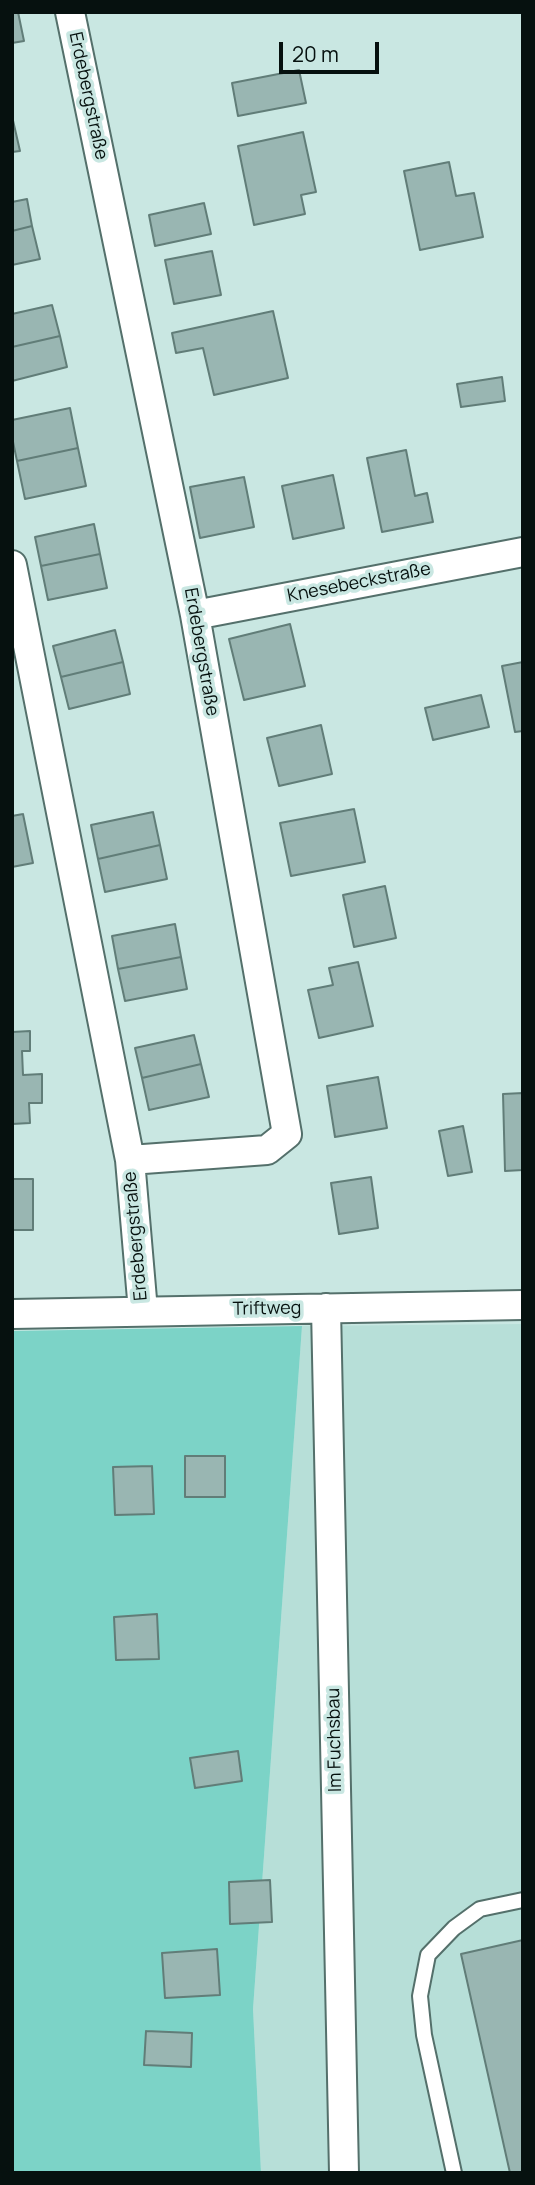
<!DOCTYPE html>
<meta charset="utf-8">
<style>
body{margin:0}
#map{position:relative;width:535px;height:2185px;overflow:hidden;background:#c9e7e2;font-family:Manrope,sans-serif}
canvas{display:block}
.frame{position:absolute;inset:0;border:14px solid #06110f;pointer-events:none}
.scale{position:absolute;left:279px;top:42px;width:100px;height:32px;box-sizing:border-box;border:4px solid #06110f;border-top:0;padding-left:9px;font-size:21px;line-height:24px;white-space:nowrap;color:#06110f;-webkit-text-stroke:5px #c9e7e2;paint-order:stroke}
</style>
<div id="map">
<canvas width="535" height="2185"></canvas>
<div class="frame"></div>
<div class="scale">20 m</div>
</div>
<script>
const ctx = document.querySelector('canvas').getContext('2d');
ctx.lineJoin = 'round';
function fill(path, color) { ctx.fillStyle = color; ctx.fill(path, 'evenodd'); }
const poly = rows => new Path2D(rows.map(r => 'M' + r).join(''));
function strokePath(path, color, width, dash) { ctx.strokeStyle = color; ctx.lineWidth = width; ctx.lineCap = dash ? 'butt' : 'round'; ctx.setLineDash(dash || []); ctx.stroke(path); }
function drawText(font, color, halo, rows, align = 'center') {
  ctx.font = font + ' Manrope,sans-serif'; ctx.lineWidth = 7; ctx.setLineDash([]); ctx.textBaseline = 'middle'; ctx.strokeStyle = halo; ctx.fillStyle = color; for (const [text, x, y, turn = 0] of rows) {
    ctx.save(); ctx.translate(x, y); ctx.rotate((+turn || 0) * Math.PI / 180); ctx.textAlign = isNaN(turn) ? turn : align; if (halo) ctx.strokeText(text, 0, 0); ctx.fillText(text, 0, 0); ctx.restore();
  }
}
const built = poly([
 [523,1324,523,2173,261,2173,253,2009,302,1326]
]);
const green = poly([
 [302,1326,253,2009,261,2173,12,2173,12,1331]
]);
const building = poly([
 [12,12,18,12,24,41,12,43,12,12],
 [299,70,306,103,238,116,232,83,299,70],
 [12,116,20,151,12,152,12,116],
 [303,132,316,192,301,195,305,214,254,225,238,146,303,132],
 [449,162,456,196,474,193,483,237,420,250,404,171,449,162],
 [27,199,32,226,12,231,12,202,27,199],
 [204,203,211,234,155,246,149,215,204,203],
 [32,226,40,259,12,265,12,231,32,226],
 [212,251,221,295,174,304,165,260,212,251],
 [52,305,60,336,12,347,12,314,52,305],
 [273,311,288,378,214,395,203,348,176,353,172,333,273,311],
 [60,336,67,367,12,381,12,347,60,336],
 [502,377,505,401,461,407,457,384,502,377],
 [70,408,78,448,17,461,12,437,12,420,70,408],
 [78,448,86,486,25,499,17,461,78,448],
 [406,450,415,496,427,493,433,522,382,532,367,458,406,450],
 [333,475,344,528,293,539,282,486,333,475],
 [244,477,254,527,200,538,190,487,244,477],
 [94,524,100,554,41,566,35,537,94,524],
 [100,554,107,588,48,600,41,566,100,554],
 [290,624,305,686,244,700,229,639,290,624],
 [115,630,123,662,61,677,53,646,115,630],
 [123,662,130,694,69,709,61,677,123,662],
 [523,662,523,731,515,732,502,666,523,662],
 [481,695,489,727,433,740,425,708,481,695],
 [321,725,332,774,279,786,267,738,321,725],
 [354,809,365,862,291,876,280,823,354,809],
 [153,812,160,845,98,859,91,825,153,812],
 [23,814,33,863,12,867,12,816,23,814],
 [160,845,167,879,105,892,98,859,160,845],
 [385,886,396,938,354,947,343,895,385,886],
 [175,924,181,957,118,969,112,936,175,924],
 [181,957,187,989,125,1001,118,969,181,957],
 [358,962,373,1026,319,1038,308,990,333,985,329,968,358,962],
 [30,1031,30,1051,22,1051,23,1075,42,1074,42,1103,29,1103,30,1123,12,1124,12,1032,30,1031],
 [194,1035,201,1064,142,1078,135,1048,194,1035],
 [201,1064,209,1097,149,1110,142,1078,201,1064],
 [378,1077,387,1128,335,1137,327,1086,378,1077],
 [523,1093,523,1170,505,1171,503,1094,523,1093],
 [463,1126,472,1172,448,1176,439,1131,463,1126],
 [371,1177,378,1228,339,1234,331,1183,371,1177],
 [12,1179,33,1179,33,1230,12,1230,12,1179],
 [185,1456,225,1456,225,1497,185,1497,185,1456],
 [152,1466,154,1514,115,1515,113,1467,152,1466],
 [157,1614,159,1659,116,1660,114,1617,157,1614],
 [238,1751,242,1781,195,1788,190,1758,238,1751],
 [270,1880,272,1922,230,1924,229,1882,270,1880],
 [523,1940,523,2173,510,2173,461,1954,523,1940],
 [217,1949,220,1995,165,1998,162,1953,217,1949],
 [146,2031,192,2033,191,2067,144,2065,146,2031]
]);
const service = poly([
 [454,2173,424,2035,420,1996,428,1955,454,1928,480,1909,523,1900]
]);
const minor = poly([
 [70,12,195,615,287,1134,267,1150,130,1160],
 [12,565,130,1160,143,1311],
 [195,615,523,552],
 [326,1308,344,2173],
 [12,1314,523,1305]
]);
const streetNames = [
 ["Erdebergstraße",88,96,78],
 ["Knesebeckstraße",359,583,-11],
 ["Erdebergstraße",201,652,80],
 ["Erdebergstraße",136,1236,-95],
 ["Triftweg",267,1309,-1],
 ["Im Fuchsbau",335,1740,-91]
];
fill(built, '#b7dfd8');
fill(green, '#7cd3c7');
fill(building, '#99b6b2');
strokePath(building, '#617d78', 2);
strokePath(service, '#54706b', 18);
strokePath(minor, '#54706b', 32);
strokePath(service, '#fff', 14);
strokePath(minor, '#fff', 28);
drawText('18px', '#06110f', '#c9e7e2', streetNames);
</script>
